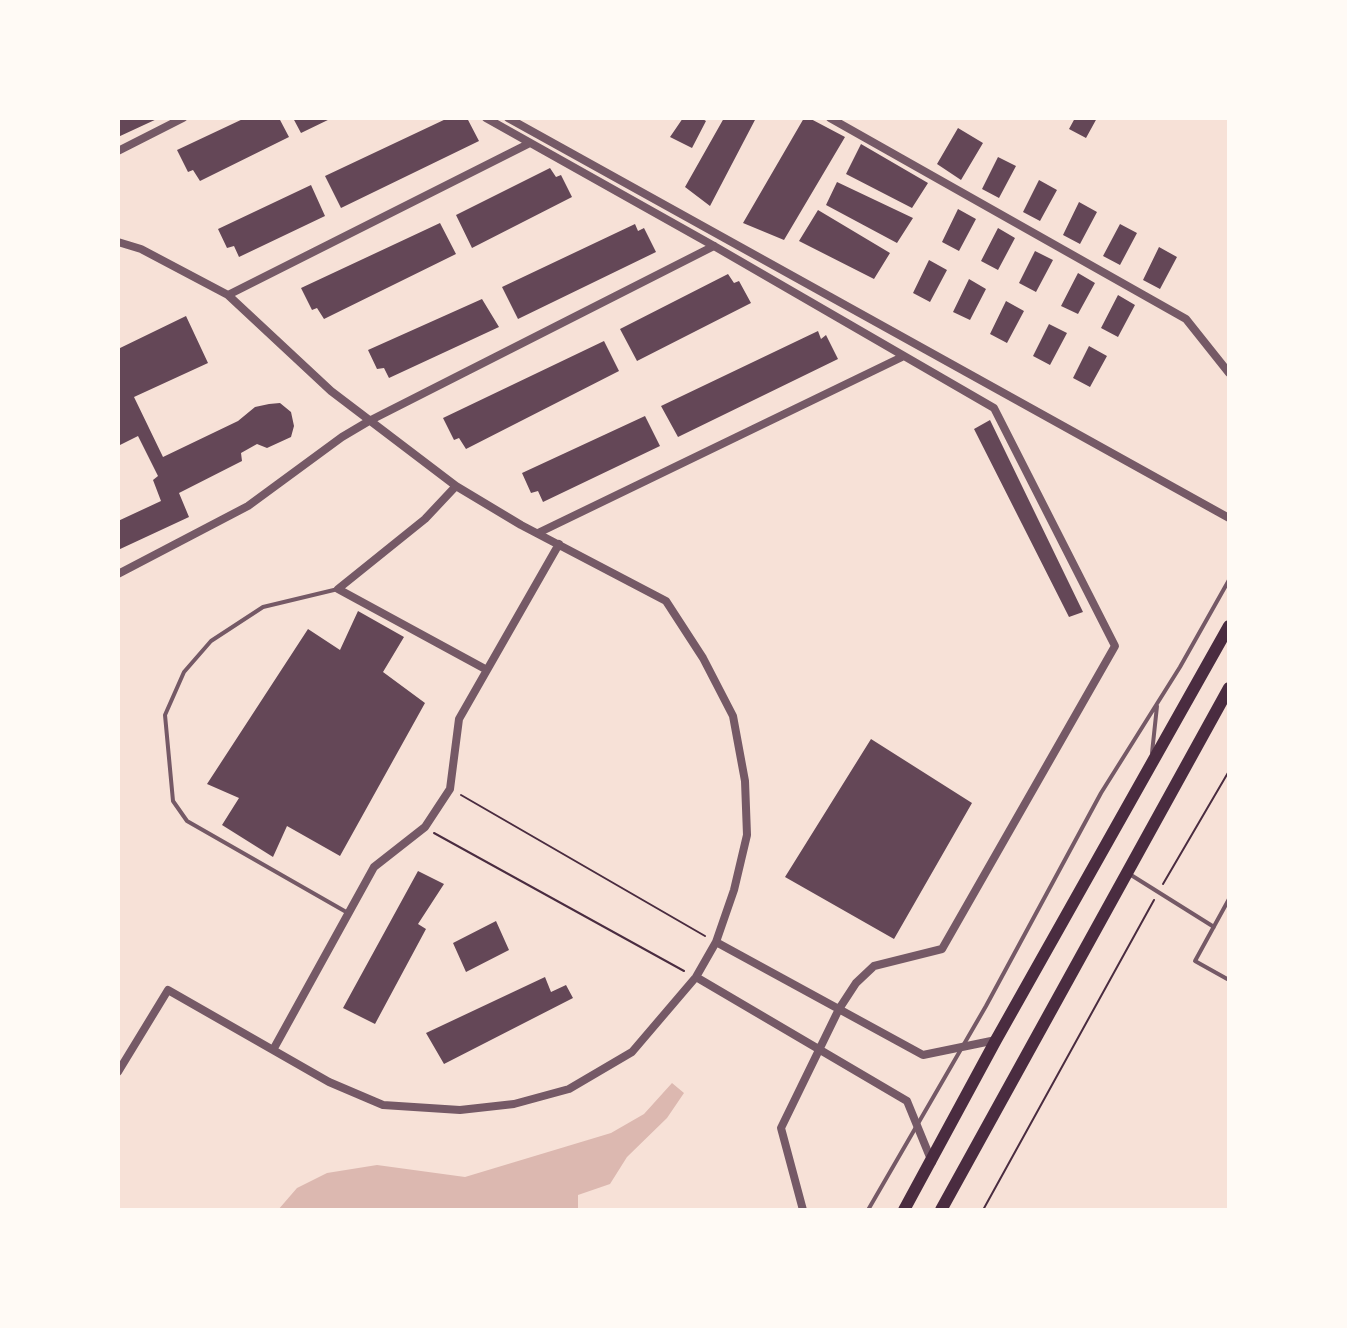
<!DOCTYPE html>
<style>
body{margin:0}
#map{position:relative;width:1347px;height:1328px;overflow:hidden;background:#f7e1d7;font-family:Overpass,sans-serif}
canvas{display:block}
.frame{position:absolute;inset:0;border:120px solid #fffaf5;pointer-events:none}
</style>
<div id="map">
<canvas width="1347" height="1328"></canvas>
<div class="frame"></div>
</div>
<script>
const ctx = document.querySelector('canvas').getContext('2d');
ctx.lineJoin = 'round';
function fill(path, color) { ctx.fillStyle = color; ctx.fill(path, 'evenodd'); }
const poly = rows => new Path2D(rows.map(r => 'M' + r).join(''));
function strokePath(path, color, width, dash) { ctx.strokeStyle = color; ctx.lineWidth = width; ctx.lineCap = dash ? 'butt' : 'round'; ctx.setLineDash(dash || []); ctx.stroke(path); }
const water = poly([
 [672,1083,684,1093,667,1118,627,1157,610,1184,578,1195,578,1210,278,1210,297,1188,327,1173,377,1165,465,1177,611,1133,644,1114]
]);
const building = poly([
 [118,118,159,118,118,137],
 [245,118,279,118,289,137,200,181,193,170,188,172,177,150],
 [293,118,332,118,301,133],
 [448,118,460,118,461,120,467,118,479,141,341,208,325,176],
 [683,118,701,118,706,121,692,148,670,137],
 [724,118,756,118,710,206,685,187],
 [804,118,809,118,845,137,784,240,743,223],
 [1075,118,1097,118,1086,138,1069,129],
 [958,128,983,143,961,180,937,164],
 [861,144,928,183,912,208,846,174],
 [998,157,1016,166,999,198,982,189],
 [550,168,556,177,561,175,572,197,472,248,456,215],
 [1039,180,1057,190,1040,221,1023,212],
 [837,182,913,218,897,243,826,205],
 [311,185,325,216,239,257,234,246,227,248,218,229],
 [1079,202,1097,212,1080,244,1063,235],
 [958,209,976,219,959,251,942,242],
 [818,210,890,253,874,279,799,241],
 [440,223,456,254,324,319,317,308,312,310,301,288],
 [635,224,638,231,644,228,656,252,518,319,502,287],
 [1120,224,1137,233,1120,265,1103,256],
 [998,228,1015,238,998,270,981,261],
 [1159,247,1177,257,1160,289,1143,280],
 [1035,251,1053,260,1036,292,1019,283],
 [929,260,947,270,930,302,913,293],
 [1078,273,1095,283,1078,314,1061,306],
 [728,274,734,283,739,281,751,303,637,361,620,329],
 [969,279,986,289,970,320,953,312],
 [1118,295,1135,305,1118,337,1101,328],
 [482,299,499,327,389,378,384,368,377,369,368,350],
 [1006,301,1024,311,1007,343,990,334],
 [186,316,208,363,134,397,163,457,238,421,255,407,269,404,280,403,291,412,294,426,291,437,267,448,257,444,241,453,242,461,179,493,189,517,118,550,118,521,161,501,153,480,158,476,138,436,118,446,118,349],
 [1049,324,1067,333,1050,365,1033,356],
 [818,331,821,339,826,335,838,359,678,437,661,406],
 [604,341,619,371,466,449,459,438,454,440,443,418],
 [1089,346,1107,356,1090,387,1073,378],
 [645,416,660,446,543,502,538,491,531,493,522,473],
 [990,420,1083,612,1069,617,974,429],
 [358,611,404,637,383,672,425,703,340,856,287,826,273,857,222,825,239,798,207,784,308,629,340,650],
 [871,739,972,803,894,939,785,877],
 [418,871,444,884,418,924,426,929,375,1024,343,1008],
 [496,921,509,950,466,972,453,943],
 [545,977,551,992,566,985,573,998,444,1064,426,1033]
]);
const path = poly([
 [461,795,705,936],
 [434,833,684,971],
 [1163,884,1229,771],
 [983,1210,1154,900]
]);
const service = poly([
 [338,589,263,607,211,641,184,672,165,715,173,801,187,821,348,913],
 [1152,753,1157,706],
 [1131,875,1214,927],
 [1229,899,1195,961,1229,980],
 [868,1210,986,1006,1101,793,1180,667,1229,580]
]);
const minor = poly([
 [486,118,714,246,994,408,1115,646,942,949,874,966,856,983,839,1009,781,1128,803,1210],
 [508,118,1229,518],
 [830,118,1186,319,1229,373],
 [118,151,183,118],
 [118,242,141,249,228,295,331,391,456,486,521,525,666,601,703,658,733,716,745,781,747,835,734,890,716,942,696,977,632,1052,569,1089,514,1104,460,1110,383,1105,329,1082,168,990,118,1072],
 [228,295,530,143],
 [456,486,425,519,338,589,487,670],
 [538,533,902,357],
 [118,574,248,506,342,437,369,421,714,246],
 [716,942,923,1055,996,1040],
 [696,977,907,1101,932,1162],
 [273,1050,374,867,425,827,450,789,459,719,559,544]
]);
const primary = poly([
 [904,1210,996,1040,1229,626],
 [941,1210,1229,688]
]);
fill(water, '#dcb8b0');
fill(building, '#644757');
strokePath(path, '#4a2c40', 2);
strokePath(service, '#755966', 4);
strokePath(minor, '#755966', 8);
strokePath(primary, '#4a2c40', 12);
</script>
